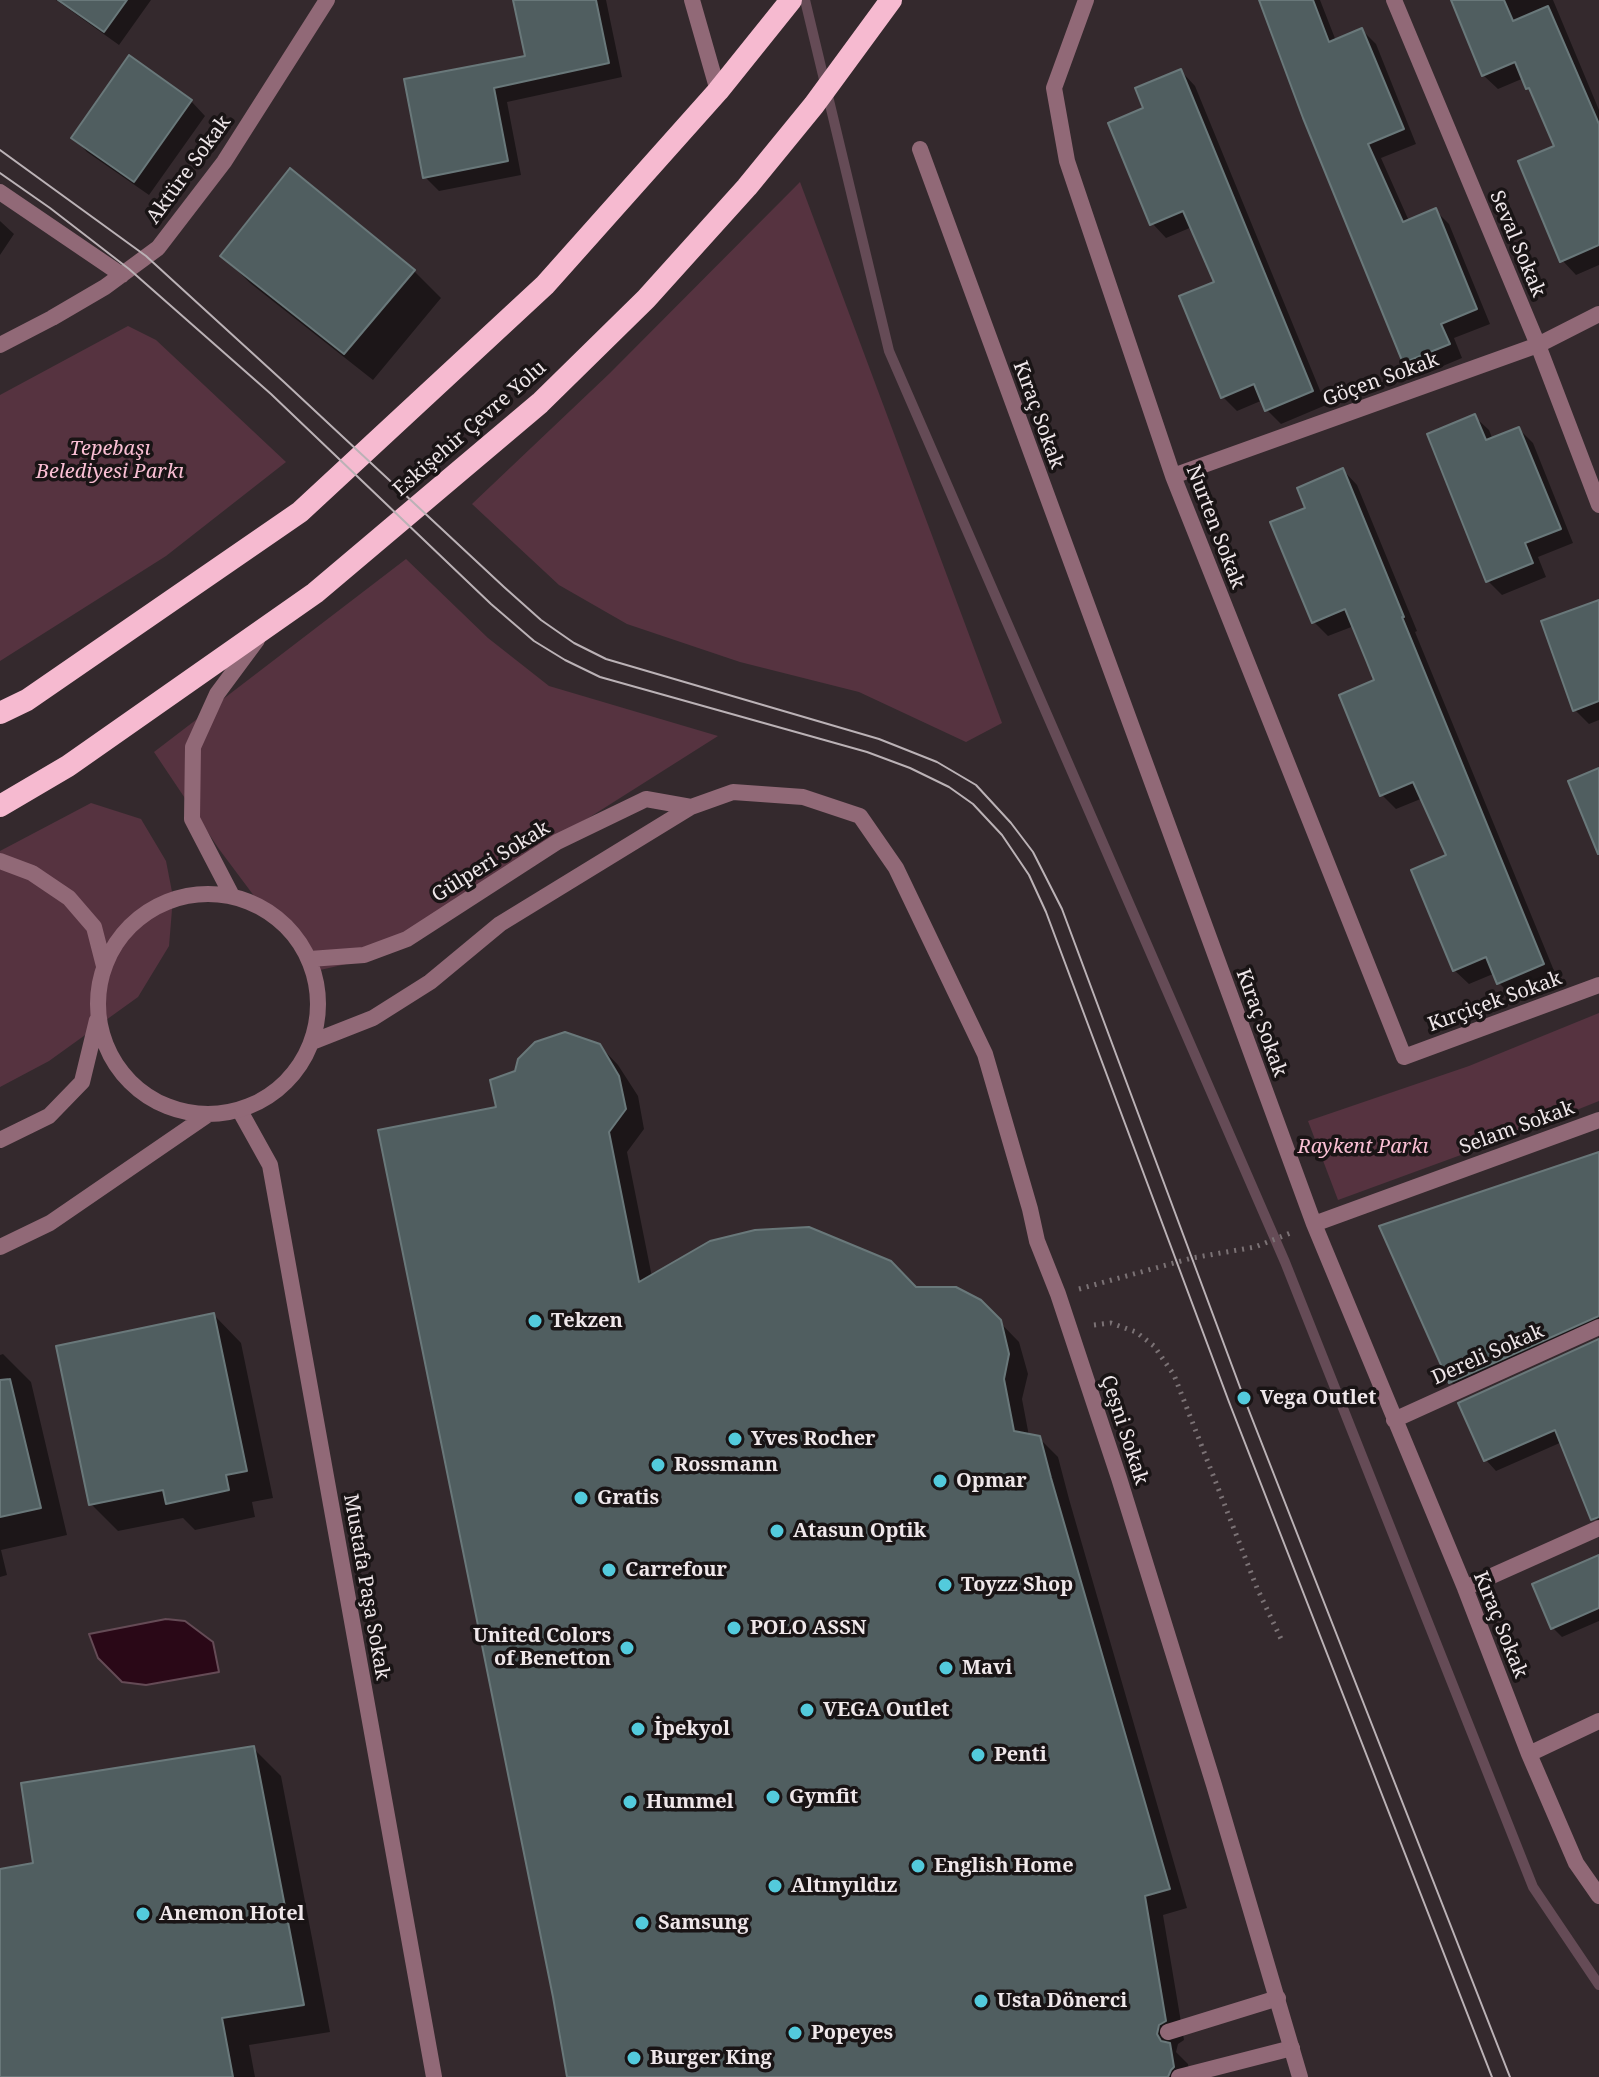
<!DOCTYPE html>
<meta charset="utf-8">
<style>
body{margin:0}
canvas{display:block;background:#34292d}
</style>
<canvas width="1599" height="2077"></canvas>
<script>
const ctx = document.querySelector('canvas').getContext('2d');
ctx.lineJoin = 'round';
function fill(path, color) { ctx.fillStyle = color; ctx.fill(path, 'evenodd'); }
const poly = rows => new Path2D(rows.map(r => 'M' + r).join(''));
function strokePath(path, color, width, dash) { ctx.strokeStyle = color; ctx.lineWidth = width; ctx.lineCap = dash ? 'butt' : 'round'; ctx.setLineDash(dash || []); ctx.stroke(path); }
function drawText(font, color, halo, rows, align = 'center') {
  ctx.font = font + ' "Noto Serif",serif'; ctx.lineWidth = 7; ctx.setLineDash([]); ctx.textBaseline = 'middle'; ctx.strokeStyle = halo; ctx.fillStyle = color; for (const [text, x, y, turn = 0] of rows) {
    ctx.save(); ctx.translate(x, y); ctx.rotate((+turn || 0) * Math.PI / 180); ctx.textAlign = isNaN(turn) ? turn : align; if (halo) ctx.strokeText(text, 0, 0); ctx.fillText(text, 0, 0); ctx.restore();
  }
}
const green = poly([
 [800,182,1002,723,966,742,859,692,740,662,627,624,559,585,472,504,610,373],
 [128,326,156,340,286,462,166,556,0,661,0,395],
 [406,559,488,638,549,686,718,736,364,960,320,970,278,928,219,849,154,752],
 [91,803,141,819,166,861,173,897,169,946,138,997,49,1061,0,1087,0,851],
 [1599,1013,1599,1101,1499,1141,1338,1200,1308,1121,1469,1066]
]);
const water = poly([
 [166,1619,185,1621,213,1642,219,1672,146,1685,122,1682,98,1658,89,1634,166,1619]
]);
const shadow = poly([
 [56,0,151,0,119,45],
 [515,0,606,0,622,77,507,102,521,175,439,191,425,177,406,81,527,57],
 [1260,0,1320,0,1336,41,1362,30,1376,44,1416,144,1381,158,1409,221,1435,210,1449,224,1490,324,1454,338,1462,358,1419,376,1405,362],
 [1453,0,1553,0,1599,110,1599,265,1576,275,1562,260,1556,147,1533,93,1528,87,1524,78,1498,89,1483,75],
 [1181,71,1195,86,1326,405,1281,424,1267,410,1263,400,1237,411,1223,397,1216,283,1192,227,1166,238,1152,223,1146,110],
 [191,101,205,116,149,195,87,152,73,137],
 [0,221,14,234,0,255],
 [223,256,414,271,441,298,373,380,250,283],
 [1474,416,1489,430,1493,440,1519,429,1533,443,1573,543,1538,557,1546,577,1502,595,1488,581],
 [1343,470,1357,485,1417,631,1415,632,1557,978,1513,997,1498,982,1493,974,1469,984,1454,970,1449,856,1423,798,1396,809,1382,795,1376,681,1354,626,1328,636,1314,622,1273,523,1308,509],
 [1599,606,1599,720,1589,724,1575,710],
 [599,1045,618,1065,638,1096,644,1129,627,1152,652,1277,916,1289,980,1302,1019,1342,1028,1374,1022,1399,1029,1436,1039,1438,1058,1457,1069,1499,1187,1908,1163,1915,1184,2040,1178,2044,1176,2052,1188,2064,1190,2077,570,2077,499,1109],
 [1599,1154,1599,1330,1461,1393,1451,1382],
 [214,1315,241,1343,273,1498,252,1502,255,1517,195,1530,183,1518,118,1531,91,1504],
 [1599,1341,1599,1522,1591,1514,1562,1442,1496,1471,1486,1460,1461,1404],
 [3,1354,31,1382,67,1535,1,1550,7,1575,0,1577,0,1355],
 [1599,1563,1599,1621,1562,1637,1553,1628],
 [253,1748,281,1776,330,2032,249,2045,255,2077,0,2077,0,1871,35,1865]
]);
const stream = poly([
 [805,0,889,351,1285,1262,1533,1887,1599,1985]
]);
const building = poly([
 [58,0,127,0,104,32,58,0],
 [513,0,596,0,609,63,494,88,508,161,423,178,404,79,525,56,513,0],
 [1259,0,1313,0,1329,42,1362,28,1404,129,1368,144,1403,222,1436,208,1477,309,1441,324,1450,344,1403,363,1303,118,1259,0],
 [1451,0,1504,0,1513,21,1548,6,1599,124,1599,245,1560,262,1518,161,1554,146,1529,88,1526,89,1515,62,1482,76,1451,0],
 [129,55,192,100,134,182,71,138,129,55],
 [1181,69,1313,391,1265,411,1254,384,1221,398,1179,296,1214,282,1183,211,1150,225,1108,123,1143,108,1135,88,1181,69],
 [290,168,415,270,344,354,220,256,290,168],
 [1475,414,1486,440,1519,427,1561,529,1525,543,1533,563,1486,582,1427,434,1475,414],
 [1343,468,1404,617,1402,617,1544,964,1497,984,1486,957,1453,971,1411,870,1446,855,1413,782,1380,796,1339,695,1374,680,1366,660,1345,609,1312,623,1270,522,1305,508,1297,488,1343,468],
 [1599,600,1599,701,1573,711,1541,621,1599,600],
 [1599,768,1599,854,1598,854,1568,781,1599,768],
 [565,1032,600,1044,619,1076,626,1109,609,1132,639,1282,710,1241,755,1230,809,1227,891,1261,916,1287,956,1287,981,1300,1001,1320,1009,1354,1004,1379,1014,1431,1040,1436,1051,1478,1170,1889,1145,1896,1166,2021,1159,2025,1157,2034,1161,2041,1170,2043,1174,2067,1171,2070,1168,2077,567,2077,553,1997,378,1130,496,1107,490,1080,515,1071,518,1059,535,1042,565,1032],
 [1599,1152,1599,1316,1449,1383,1379,1226,1599,1152],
 [214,1313,247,1471,226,1475,229,1490,166,1504,163,1490,89,1505,56,1346,214,1313],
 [1599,1339,1599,1517,1591,1520,1555,1430,1484,1461,1458,1403,1599,1339],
 [10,1379,41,1508,0,1517,0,1380,10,1379],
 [1599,1555,1599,1608,1551,1629,1532,1584,1599,1555],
 [254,1746,304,2005,222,2018,233,2077,0,2077,0,1869,33,1863,21,1783,254,1746]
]);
const path = poly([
 [1079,1289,1192,1258,1255,1247,1293,1232],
 [1094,1325,1111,1323,1136,1332,1154,1346,1174,1375,1257,1588,1282,1641]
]);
const service = poly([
 [1168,2032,1278,1998],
 [1179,2077,1292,2048]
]);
const minor = poly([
 [1086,0,1054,88,1067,161,1173,476,1404,1057,1599,985],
 [1394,0,1538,345,1599,505],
 [920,149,1314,1224,1465,1588,1529,1754,1576,1863,1599,1896],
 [0,192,122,275],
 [0,345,52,318,105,287,158,248,224,162,327,0],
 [1173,476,1538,345,1599,314],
 [240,1111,270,1165,434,2077],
 [1314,1224,1599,1120],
 [1394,1420,1599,1327],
 [1465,1588,1599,1528],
 [1529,1754,1599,1721]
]);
const tertiary = poly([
 [692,0,718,91],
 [0,861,32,873,69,898,94,927,104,966],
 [231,894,192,819,193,747,217,694,257,640],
 '98 1004a110 110 0 1 1 220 0a110 110 0 1 1-220 0Z',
 [310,959,364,955,407,939,557,842,646,799,691,807],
 [312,1042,373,1018,430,982,500,924,691,807,733,792,803,797,860,816,896,868,985,1054,1030,1209,1037,1241,1058,1294,1119,1478,1214,1785,1300,2077],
 [0,1140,49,1116,82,1082,97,1020],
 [0,1247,50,1223,206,1116]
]);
const trunk = poly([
 [0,713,27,700,300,512,545,285,718,91,791,0],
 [0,806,68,766,315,593,540,403,646,299,747,187,814,105,891,0]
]);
const tram = poly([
 [0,150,146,256,284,382,504,587,541,620,574,643,606,659,879,739,937,762,976,785,1011,823,1033,852,1062,909,1244,1398,1510,2077],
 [0,173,50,208,129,269,271,394,491,604,534,641,565,660,600,677,867,752,910,768,949,787,973,804,1002,835,1029,875,1046,912,1229,1402,1492,2077]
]);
const markers = [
 [535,1321,8,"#53cadc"],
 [1244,1398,8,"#53cadc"],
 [735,1439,8,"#53cadc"],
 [658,1465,8,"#53cadc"],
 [940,1481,8,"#53cadc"],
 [581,1498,8,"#53cadc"],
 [777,1531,8,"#53cadc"],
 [609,1570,8,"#53cadc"],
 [945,1585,8,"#53cadc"],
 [734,1628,8,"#53cadc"],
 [627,1648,8,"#53cadc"],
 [946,1668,8,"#53cadc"],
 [807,1710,8,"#53cadc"],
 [638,1729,8,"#53cadc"],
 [978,1755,8,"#53cadc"],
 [773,1797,8,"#53cadc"],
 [630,1802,8,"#53cadc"],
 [918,1866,8,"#53cadc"],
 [775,1886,8,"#53cadc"],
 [143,1914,8,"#53cadc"],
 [642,1923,8,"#53cadc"],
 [981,2001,8,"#53cadc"],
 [795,2033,8,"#53cadc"],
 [634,2058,8,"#53cadc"]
];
const streetNames = [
 ["Aktüre Sokak",189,170,-54],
 ["Seval Sokak",1517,244,67],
 ["Göçen Sokak",1381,380,-20],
 ["Kıraç Sokak",1038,415,70],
 ["Eskişehir Çevre Yolu",470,429,-41],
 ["Nurten Sokak",1215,527,69],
 ["Gülperi Sokak",491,862,-32],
 ["Kırçiçek Sokak",1495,1002,-20],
 ["Kıraç Sokak",1261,1023,70],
 ["Selam Sokak",1517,1128,-20],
 ["Dereli Sokak",1488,1355,-24],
 ["Çeşni Sokak",1124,1430,72],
 ["Mustafa Paşa Sokak",366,1587,80],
 ["Kıraç Sokak",1500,1625,68]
];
const parkNames = [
 ["Tepebaşı",110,449],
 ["Belediyesi Parkı",110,472],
 ["Raykent Parkı",1363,1147]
];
const poiNames = [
 ["Tekzen",551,1321],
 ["Vega Outlet",1260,1398],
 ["Yves Rocher",751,1439],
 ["Rossmann",674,1465],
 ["Opmar",956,1481],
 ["Gratis",597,1498],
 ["Atasun Optik",793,1531],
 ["Carrefour",625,1570],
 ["Toyzz Shop",961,1585],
 ["POLO ASSN",750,1628],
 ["United Colors",611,1636,"right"],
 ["of Benetton",611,1659,"right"],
 ["Mavi",962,1668],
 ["VEGA Outlet",823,1710],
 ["İpekyol",654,1729],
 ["Penti",994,1755],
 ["Gymfit",789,1797],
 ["Hummel",646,1802],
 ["English Home",934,1866],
 ["Altınyıldız",791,1886],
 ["Anemon Hotel",159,1914],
 ["Samsung",658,1923],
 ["Usta Dönerci",997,2001],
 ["Popeyes",811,2033],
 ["Burger King",650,2058]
];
fill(green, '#563340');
fill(water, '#2a0817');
strokePath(water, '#654b56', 2);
fill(shadow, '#0007');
strokePath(stream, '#654b56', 10);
fill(building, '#505e60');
strokePath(building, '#69787a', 2);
strokePath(path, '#7b7275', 5, [2, 6]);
strokePath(service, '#916977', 16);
strokePath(minor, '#916977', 16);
strokePath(tertiary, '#916977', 16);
strokePath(trunk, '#f6bad0', 22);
strokePath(tram, '#bbb2b6', 2);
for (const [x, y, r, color] of markers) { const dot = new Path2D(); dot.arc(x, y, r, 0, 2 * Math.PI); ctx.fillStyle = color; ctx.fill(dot); strokePath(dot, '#191415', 3); }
drawText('20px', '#efe7ea', '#191415', streetNames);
drawText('italic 20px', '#fabfd4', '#191415', parkNames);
drawText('bold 20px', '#efe7ea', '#191415', poiNames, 'left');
</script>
